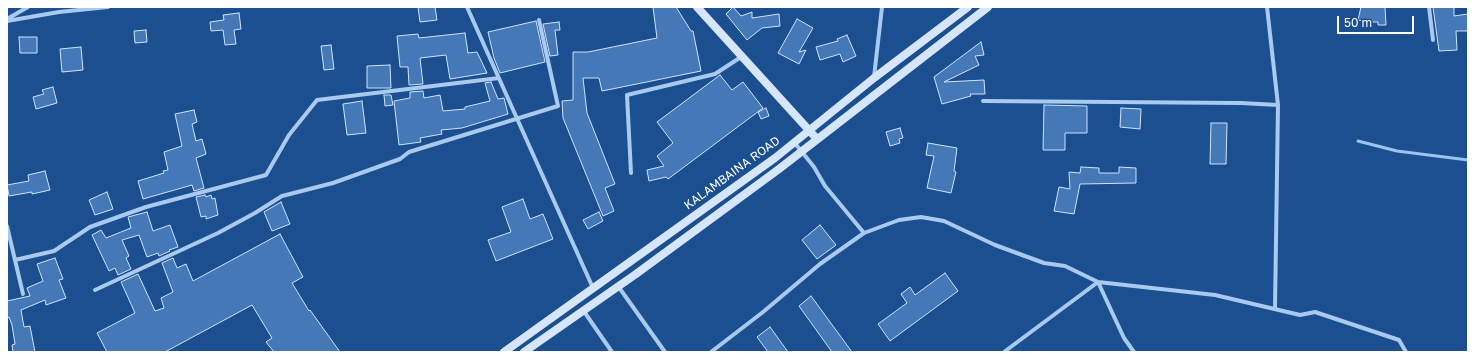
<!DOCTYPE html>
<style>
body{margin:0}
#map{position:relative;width:1475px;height:359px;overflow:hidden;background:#1b4f8f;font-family:"Golos Text",sans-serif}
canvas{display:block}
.frame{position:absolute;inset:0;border:8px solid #fff;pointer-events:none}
.scale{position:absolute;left:1337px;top:16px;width:77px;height:18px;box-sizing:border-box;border:2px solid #fff;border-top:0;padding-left:5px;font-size:12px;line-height:14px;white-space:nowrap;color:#fff;-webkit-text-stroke:3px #1b4f8f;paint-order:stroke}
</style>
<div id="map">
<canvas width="1475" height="359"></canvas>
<div class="frame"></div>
<div class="scale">50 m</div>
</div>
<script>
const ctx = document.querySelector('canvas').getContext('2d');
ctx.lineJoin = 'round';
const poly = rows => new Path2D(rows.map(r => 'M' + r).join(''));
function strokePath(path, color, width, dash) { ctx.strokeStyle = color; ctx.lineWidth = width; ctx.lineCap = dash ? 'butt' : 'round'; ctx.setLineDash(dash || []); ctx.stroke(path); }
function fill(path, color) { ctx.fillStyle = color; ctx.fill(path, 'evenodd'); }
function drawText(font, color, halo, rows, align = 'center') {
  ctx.font = font + ' "Golos Text",sans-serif'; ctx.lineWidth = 3.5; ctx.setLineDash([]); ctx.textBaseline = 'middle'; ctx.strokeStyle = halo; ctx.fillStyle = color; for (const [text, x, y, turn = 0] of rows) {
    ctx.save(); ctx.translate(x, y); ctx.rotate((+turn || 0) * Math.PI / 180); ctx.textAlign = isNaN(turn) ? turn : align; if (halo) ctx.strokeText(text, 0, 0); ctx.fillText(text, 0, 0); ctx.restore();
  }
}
const stream = poly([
 [1358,141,1397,151,1468,160]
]);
const building = poly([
 [418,7,435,7,437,20,420,22,418,7],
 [653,7,676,7,691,31,693,31,701,71,602,91,599,78,583,78,587,113,615,184,605,188,614,211,603,216,563,118,562,101,573,100,573,52,588,52,657,38,653,7],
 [733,7,741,16,752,12,752,18,779,14,780,26,762,28,747,40,726,14,733,7],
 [1361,7,1385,7,1386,25,1378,25,1378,22,1367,22,1358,20,1361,7],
 [1433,7,1454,7,1454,16,1468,14,1468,31,1456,31,1457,50,1439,51,1433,7],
 [239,13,241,29,234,30,236,44,225,45,223,30,211,31,210,22,224,20,223,15,239,13],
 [797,19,813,28,799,52,806,50,799,64,778,53,797,19],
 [536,21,545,62,500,73,494,58,488,32,536,21],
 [559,22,560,30,555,30,558,55,550,56,543,24,559,22],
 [146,30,147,42,135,43,134,31,146,30],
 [465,33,468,53,477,52,487,73,450,79,446,55,420,58,423,84,409,85,408,67,400,67,397,36,418,34,419,38,465,33],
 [847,35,856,56,843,62,840,54,820,60,816,47,838,41,837,39,847,35],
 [19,37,37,37,37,53,20,53,19,37],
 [981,42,984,55,975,56,979,65,944,82,984,80,985,94,970,94,971,96,942,104,934,77,981,42],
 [331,45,334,69,324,70,321,46,331,45],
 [81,47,83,70,62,72,60,49,81,47],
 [390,65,391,88,367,88,367,66,390,65],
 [720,75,732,90,743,82,763,108,668,179,666,177,649,181,647,170,664,166,657,156,673,143,657,122,720,75],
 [491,82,498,99,504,98,508,114,462,128,441,130,442,134,420,138,421,142,399,145,394,101,410,98,410,92,423,91,424,98,440,95,443,111,465,109,465,107,490,101,485,83,491,82],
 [53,87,57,103,36,109,33,97,44,94,42,90,53,87],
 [384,95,391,95,393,105,385,106,384,95],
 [362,101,366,133,347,135,343,104,362,101],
 [1044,105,1087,106,1087,133,1065,133,1065,150,1043,150,1044,105],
 [766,108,769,116,761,119,758,112,766,108],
 [1121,108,1141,109,1140,129,1120,127,1121,108],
 [194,110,197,122,192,124,196,141,202,139,206,154,196,158,204,188,194,191,192,185,143,199,138,181,164,173,163,171,168,170,164,152,182,146,175,114,194,110],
 [1211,123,1227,123,1226,164,1210,164,1211,123],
 [900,128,903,138,899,139,900,143,890,146,886,132,900,128],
 [928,143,957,148,954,171,956,172,951,193,927,188,934,156,926,155,928,143],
 [1081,167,1099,168,1099,173,1119,173,1119,167,1136,168,1136,183,1080,184,1074,214,1054,211,1059,187,1070,189,1069,172,1080,173,1081,167],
 [45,171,50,190,32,194,32,192,9,196,7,185,29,181,28,175,45,171],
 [107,192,113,209,95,215,89,200,107,192],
 [205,195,206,197,211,195,212,199,215,198,218,215,206,219,206,216,201,217,196,197,205,195],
 [523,199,530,219,543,214,553,239,496,261,488,240,511,232,502,207,523,199],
 [281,202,290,224,272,231,264,212,281,202],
 [147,212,153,231,170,225,178,247,169,250,170,251,159,256,158,253,147,257,139,235,122,240,129,256,126,258,131,269,118,275,115,268,109,271,92,235,101,230,106,238,131,228,128,217,147,212],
 [599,212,603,221,588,229,583,220,599,212],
 [820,225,836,245,817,259,802,240,820,225],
 [280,234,303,277,292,283,309,311,310,310,340,352,274,352,266,342,272,338,252,305,165,352,107,352,97,333,135,313,121,282,138,274,155,311,164,308,161,298,173,292,162,263,173,258,177,268,186,264,193,281,280,234],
 [55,258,63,279,59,280,66,298,46,305,45,300,21,310,24,327,30,326,35,352,13,352,12,345,15,344,12,325,9,317,7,318,7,301,30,296,27,288,43,281,37,264,55,258],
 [945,273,958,291,890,341,878,324,907,303,901,294,910,287,915,295,945,273],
 [811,296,852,352,832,352,799,306,811,296],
 [770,327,788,352,768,352,757,337,770,327]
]);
const street = poly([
 [467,7,593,288],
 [1267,7,1278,105,1275,308],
 [1429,7,1433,40],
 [7,19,28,7],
 [7,21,59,12,108,7],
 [874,77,882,7],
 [983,101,1241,103,1278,105],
 [794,142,814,167,825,186,864,233],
 [631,173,627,95,715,74,741,57],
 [7,226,23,294],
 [15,260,54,251,90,227,146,207,266,175,289,135,317,100,499,78],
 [1098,282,1124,338,1134,352],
 [618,286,665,352],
 [95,290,218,233,255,213,282,196,333,183,400,159,409,152,558,106,539,20],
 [583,310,612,352],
 [711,352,763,312,820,264,864,233,899,220,921,217,944,221,995,245,1044,263,1065,266,1098,282,1215,295,1300,315,1315,312,1399,340,1406,352],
 [1004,352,1098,282]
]);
const secondary = poly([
 [697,7,817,139],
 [504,352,775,158,874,78,968,7],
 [524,352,636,274,779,169,988,7]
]);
const streetNames = [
 ["KALAMBAINA ROAD",732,173,-36]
];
strokePath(stream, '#9cc4f0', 3);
fill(building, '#4478b7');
strokePath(building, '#cfe3fa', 1);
strokePath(street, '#a9c9ee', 4);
strokePath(secondary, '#d6e6fa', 8);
drawText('12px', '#fff', '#1b4f8f', streetNames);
</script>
